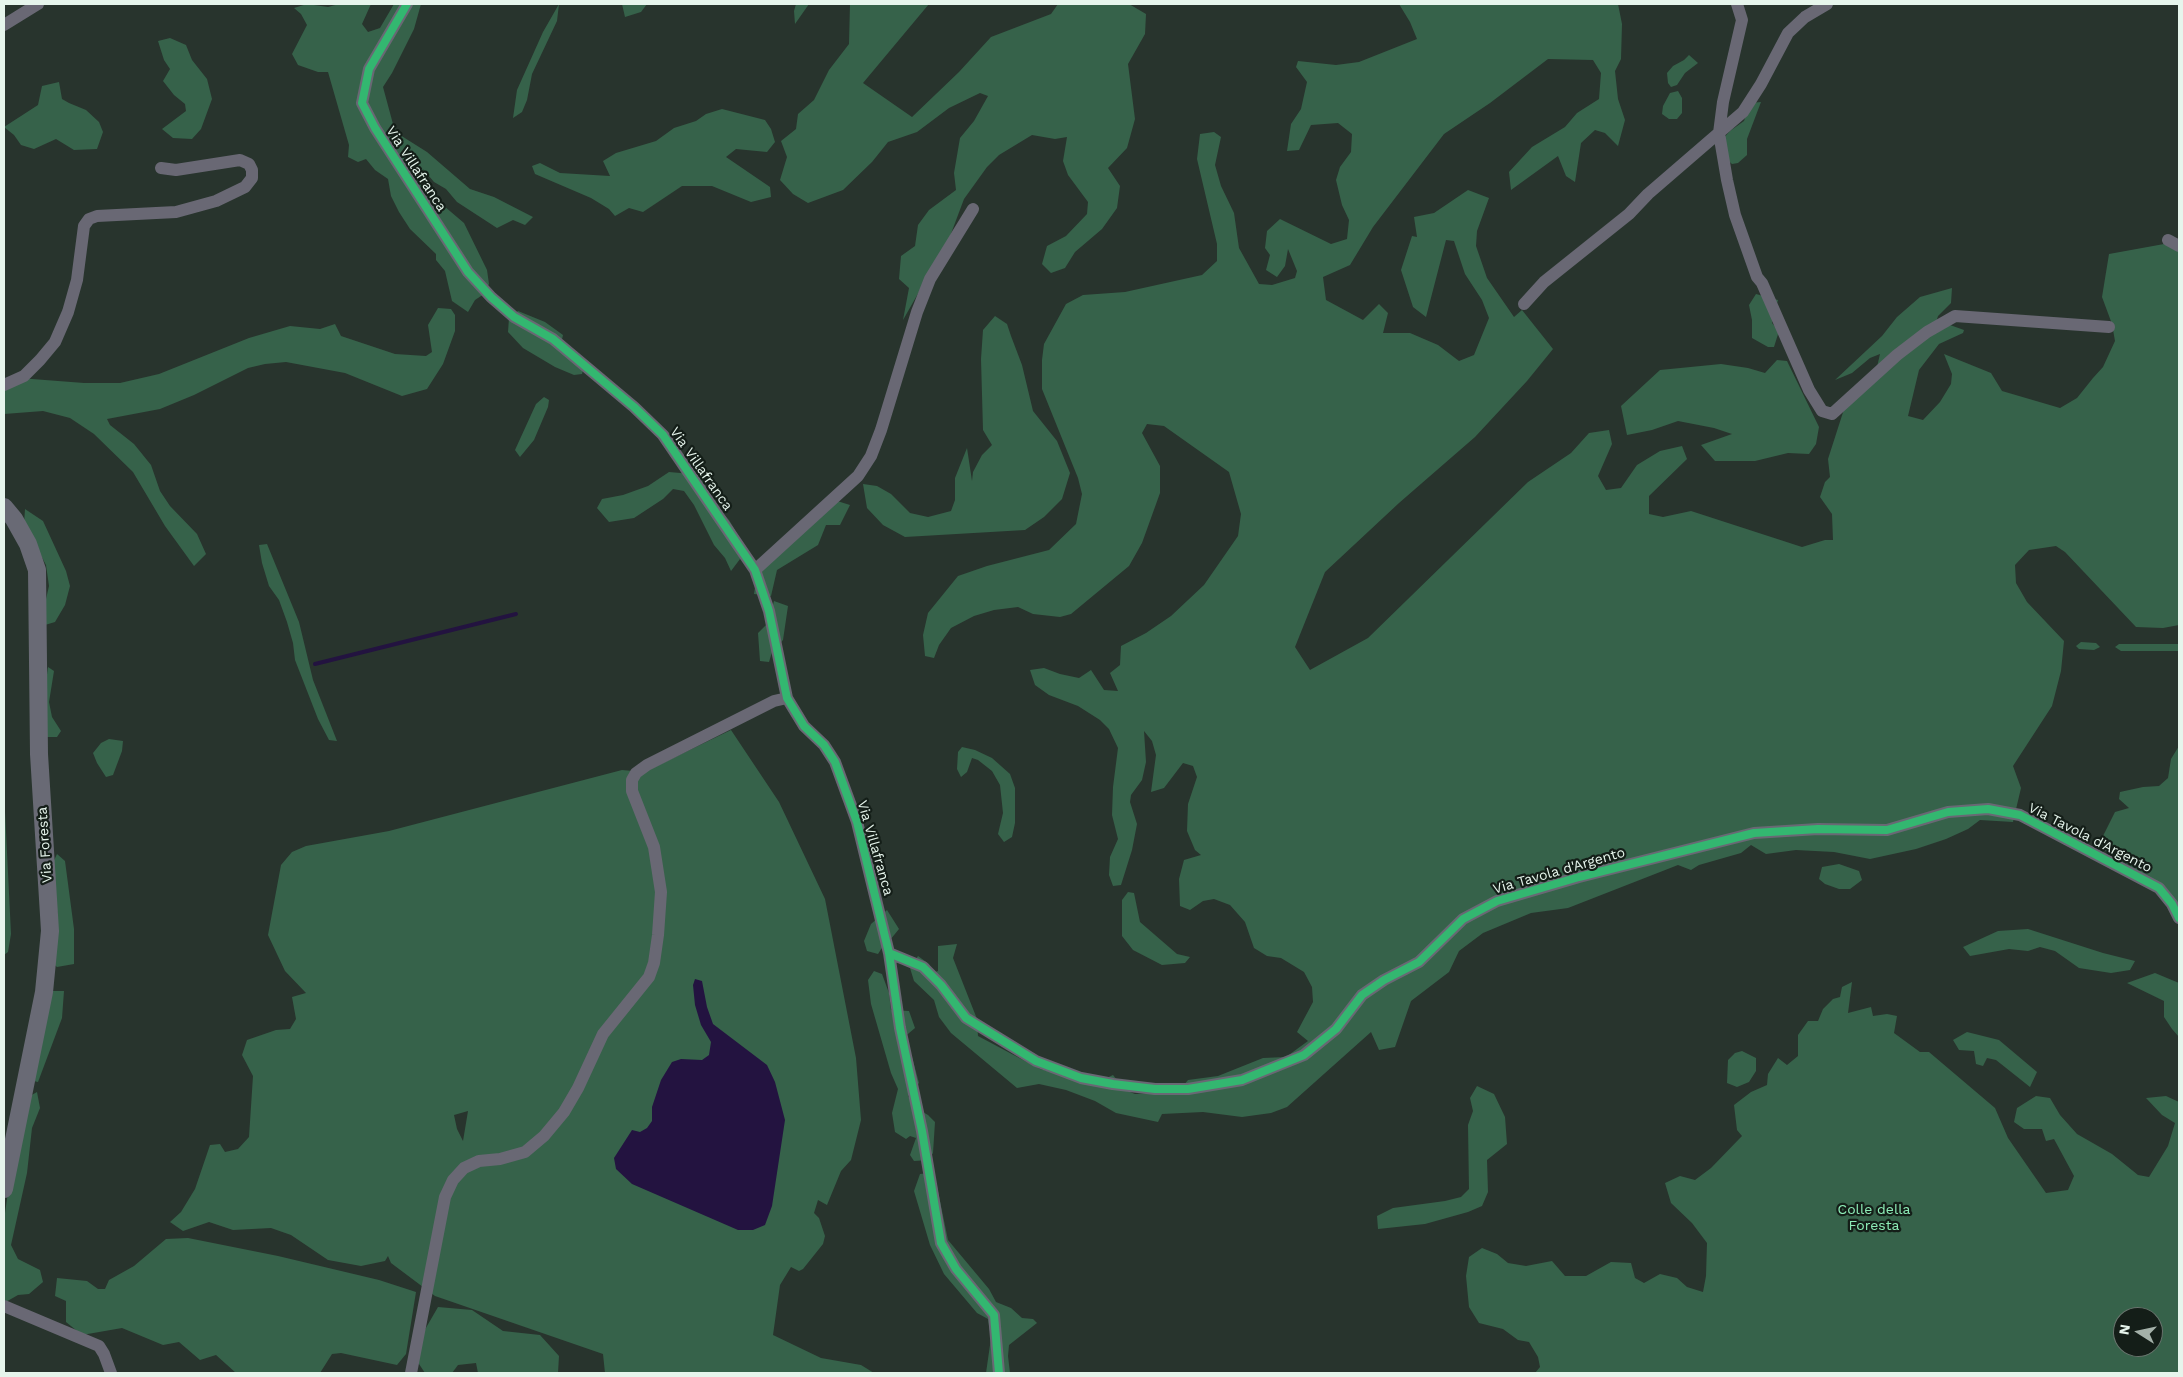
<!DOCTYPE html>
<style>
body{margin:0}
#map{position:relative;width:2183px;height:1377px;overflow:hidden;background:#28342d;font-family:"Work Sans",sans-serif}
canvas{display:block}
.frame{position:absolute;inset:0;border:5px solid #e6f5ec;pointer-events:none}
.north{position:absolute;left:2113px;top:1307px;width:50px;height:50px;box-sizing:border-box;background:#141e18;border:1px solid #68746d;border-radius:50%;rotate:280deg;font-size:14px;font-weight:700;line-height:20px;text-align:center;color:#e6f5ec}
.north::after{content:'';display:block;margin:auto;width:18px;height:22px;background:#a4b1a9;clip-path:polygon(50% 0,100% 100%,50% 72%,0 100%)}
</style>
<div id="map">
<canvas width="2183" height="1377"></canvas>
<div class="frame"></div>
<div class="north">N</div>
</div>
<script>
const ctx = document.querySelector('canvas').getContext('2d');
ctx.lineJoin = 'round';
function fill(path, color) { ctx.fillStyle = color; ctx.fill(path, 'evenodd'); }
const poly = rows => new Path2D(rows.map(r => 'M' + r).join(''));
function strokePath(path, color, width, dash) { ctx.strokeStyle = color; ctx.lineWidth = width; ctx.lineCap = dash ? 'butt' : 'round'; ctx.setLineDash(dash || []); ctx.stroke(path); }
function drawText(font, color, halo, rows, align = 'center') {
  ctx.font = font + ' "Work Sans",sans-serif'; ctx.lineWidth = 4.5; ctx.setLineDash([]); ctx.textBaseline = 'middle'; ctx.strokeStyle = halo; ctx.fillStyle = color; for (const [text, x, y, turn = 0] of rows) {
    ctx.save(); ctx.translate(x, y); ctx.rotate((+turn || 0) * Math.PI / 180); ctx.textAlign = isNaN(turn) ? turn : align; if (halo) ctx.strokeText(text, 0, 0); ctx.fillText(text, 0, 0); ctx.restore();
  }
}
const green = poly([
 [307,4,328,7,339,4,371,4,362,24,368,32,380,28,394,4,421,4,414,29,392,73,383,87,393,124,400,135,427,152,470,189,494,197,533,217,525,225,513,220,497,228,457,202,446,189,434,182,423,169,427,180,444,206,464,223,487,270,489,284,484,294,475,300,468,312,452,301,445,271,436,260,436,254,410,229,399,212,391,196,388,179,375,170,366,159,358,162,348,157,349,145,328,72,318,72,298,65,292,54,307,25,301,14,294,8],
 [559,4,557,21,532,74,527,100,522,112,513,118,517,90,543,32],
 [622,4,647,4,641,12,625,17],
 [796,4,809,4,795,24,794,11],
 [850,4,929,4,863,83,912,117,959,72,991,37,1051,14,1058,4,1129,4,1146,14,1145,34,1128,64,1135,119,1127,148,1108,168,1120,186,1117,208,1102,229,1075,252,1065,268,1051,273,1042,264,1047,246,1066,236,1087,214,1088,202,1068,175,1063,161,1067,137,1055,139,1032,135,999,155,987,167,964,199,949,239,903,320,909,288,899,279,901,256,915,246,918,225,929,210,956,190,954,173,960,138,974,121,988,96,980,93,949,108,917,132,888,142,872,162,843,190,808,203,793,194,780,180,787,157,781,141,796,129,798,114,814,100,829,70,849,44],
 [1399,4,1618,4,1622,24,1621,59,1615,71,1618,99,1625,120,1618,146,1605,133,1595,130,1581,143,1575,182,1566,176,1558,156,1511,190,1509,172,1532,147,1565,127,1577,113,1599,99,1601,73,1593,60,1548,59,1490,103,1444,134,1373,227,1350,265,1323,277,1326,300,1363,320,1379,304,1388,313,1383,333,1410,333,1438,345,1459,361,1474,355,1489,318,1482,300,1465,274,1454,241,1446,240,1426,317,1413,307,1401,270,1412,236,1417,237,1414,217,1434,213,1468,190,1489,198,1477,231,1476,246,1487,278,1514,317,1522,310,1553,349,1527,381,1475,437,1399,503,1325,572,1295,647,1310,670,1368,638,1528,482,1571,453,1589,433,1609,430,1612,444,1598,476,1606,490,1621,488,1637,465,1660,451,1682,446,1687,459,1649,496,1649,514,1663,517,1691,511,1802,547,1825,540,1833,540,1832,514,1820,497,1825,482,1830,477,1828,459,1846,403,1877,367,1880,354,1870,358,1852,373,1835,380,1882,336,1897,317,1920,297,1952,288,1951,303,1938,316,1934,329,1950,325,1964,330,1963,333,1939,344,1919,370,1908,416,1923,420,1940,402,1951,384,1952,374,1944,354,1991,373,2002,391,2060,408,2077,398,2093,378,2103,367,2115,341,2112,324,2102,297,2109,254,2164,244,2179,251,2179,625,2163,628,2136,627,2065,552,2056,546,2029,550,2015,565,2016,583,2027,602,2064,641,2061,671,2052,706,2013,766,2021,788,2013,822,1980,820,1968,829,1946,839,1916,849,1870,859,1834,852,1796,850,1766,854,1751,845,1741,853,1699,865,1691,870,1678,865,1568,908,1531,913,1483,933,1459,951,1449,972,1411,1001,1395,1047,1379,1050,1371,1032,1287,1107,1271,1113,1242,1117,1203,1112,1162,1114,1158,1122,1116,1113,1095,1101,1066,1090,1039,1084,1017,1088,951,1033,939,1017,934,1000,914,981,910,968,918,956,929,964,933,973,938,971,938,946,957,944,953,958,977,1019,978,1036,1040,1069,1096,1083,1113,1075,1125,1090,1135,1094,1178,1092,1188,1080,1218,1076,1263,1058,1286,1057,1308,1041,1297,1032,1313,1002,1312,987,1304,972,1281,958,1267,956,1254,948,1245,922,1230,905,1214,899,1203,901,1190,910,1180,906,1179,879,1184,860,1201,855,1195,850,1187,831,1188,804,1197,777,1193,766,1183,763,1164,788,1151,792,1156,755,1152,741,1144,731,1146,762,1142,780,1131,795,1130,802,1137,824,1132,850,1121,885,1113,886,1109,875,1110,857,1118,839,1112,815,1113,787,1118,748,1109,729,1100,720,1078,706,1049,695,1035,685,1030,670,1044,668,1060,674,1079,678,1091,670,1104,690,1118,691,1110,673,1120,665,1121,646,1146,633,1171,616,1204,585,1238,536,1241,514,1229,472,1164,426,1147,424,1142,433,1160,466,1160,493,1142,543,1129,566,1071,614,1060,617,1033,614,1018,607,994,610,974,616,951,628,939,645,934,658,925,656,923,635,928,613,958,576,987,566,1049,550,1076,524,1082,494,1078,478,1042,389,1042,360,1044,344,1066,304,1083,295,1125,292,1202,275,1217,261,1217,244,1197,159,1200,134,1214,132,1221,137,1215,165,1221,186,1234,213,1239,248,1259,284,1272,285,1295,278,1297,271,1288,249,1285,266,1277,277,1266,270,1270,255,1265,248,1267,231,1280,219,1331,244,1347,239,1349,220,1342,205,1336,180,1340,167,1351,152,1352,134,1338,123,1311,125,1299,150,1287,151,1291,124,1301,109,1307,82,1296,67,1298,61,1336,65,1359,62,1417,39,1410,22],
 [170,38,186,45,192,60,207,79,212,99,201,129,192,139,173,138,162,129,186,111,185,104,174,95,163,81,170,69,164,60,158,41],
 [1689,55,1698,63,1685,73,1677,85,1671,87,1668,83,1667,73,1673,66,1684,60],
 [59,82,62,99,69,103,86,110,99,122,103,132,97,149,74,150,56,139,34,149,21,145,14,135,4,127,38,105,42,86],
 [1678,91,1682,98,1682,113,1677,119,1669,119,1662,114,1663,106,1670,93],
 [1761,102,1747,139,1747,155,1738,163,1732,164,1723,156,1721,141,1730,131,1744,121,1750,103],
 [722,109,765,120,771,129,775,142,767,152,736,149,726,157,770,187,771,197,751,202,712,186,682,186,643,212,629,208,615,216,609,209,591,198,535,174,532,166,540,163,560,173,610,176,603,161,616,153,656,141,674,128,696,121,706,114],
 [1756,294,1778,300,1772,323,1779,331,1774,347,1768,347,1752,338,1752,320,1749,305],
 [438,308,451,309,455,315,455,331,443,364,427,389,402,396,345,373,286,362,265,364,248,368,194,395,160,409,107,419,110,425,134,444,151,465,160,491,170,506,197,534,206,554,194,566,165,526,133,472,94,434,70,418,43,411,4,414,4,380,19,378,84,383,120,383,159,374,249,338,290,326,320,329,335,324,341,336,395,354,426,356,432,352,428,325],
 [518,311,545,322,563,335,561,344,583,370,582,374,574,375,555,367,523,348,508,332,509,318],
 [995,316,1007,324,1011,336,1022,365,1033,411,1057,441,1070,473,1062,499,1044,517,1025,530,905,537,883,525,867,508,863,484,877,486,891,494,910,513,928,517,951,511,955,500,955,478,967,448,972,481,973,472,982,455,992,445,983,430,981,359,983,330],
 [1777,360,1787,361,1819,427,1816,444,1809,454,1788,453,1755,461,1715,461,1701,445,1732,434,1714,428,1678,421,1652,430,1627,435,1621,406,1660,370,1721,364,1748,368,1765,373],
 [544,397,549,400,548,407,534,440,520,457,515,450,536,404],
 [669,472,703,475,708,498,729,520,735,530,740,559,731,571,725,558,714,545,694,505,684,491,673,489,663,499,634,518,609,522,597,508,602,499,623,495,648,486],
 [834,500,850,505,840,525,826,525,818,545,777,570,771,596,754,594,757,574],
 [25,509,43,521,66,571,70,586,65,605,55,622,45,625,43,612,49,586,46,565,24,524],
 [267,544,299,622,313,680,337,741,329,740,318,719,295,660,293,643,287,622,279,600,269,586,262,563,259,545],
 [774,601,788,606,783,640,772,652,769,662,760,661,758,633,768,623],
 [2081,642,2096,643,2100,647,2094,650,2079,649,2076,646],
 [2119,644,2179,644,2179,651,2121,651,2115,647],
 [48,667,54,671,49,702,52,717,61,731,57,737,46,737,45,689],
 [731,730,779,802,825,899,856,1058,861,1120,851,1160,841,1171,827,1205,818,1200,814,1213,819,1218,825,1236,823,1244,803,1269,799,1271,791,1267,780,1285,773,1335,821,1358,861,1365,874,1373,605,1373,603,1354,435,1296,391,1263,388,1256,385,1261,361,1266,328,1260,291,1235,271,1228,233,1230,209,1222,183,1231,170,1222,181,1212,195,1189,210,1145,220,1144,225,1152,238,1149,249,1137,253,1076,242,1055,247,1040,276,1030,290,1029,296,1019,292,997,306,993,285,971,268,935,281,865,292,852,306,846,389,831,622,770,644,772],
 [468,1111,463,1141,457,1129,454,1115],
 [109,739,123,741,122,751,113,775,106,777,97,763,93,753,101,743],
 [2179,746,2179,904,2163,887,2098,846,2115,812,2129,808,2119,799,2120,792,2143,787,2159,786,2168,778,2171,759],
 [962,747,975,750,992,758,1010,774,1015,788,1015,823,1012,837,1004,842,998,834,1003,813,1000,785,992,771,978,760,972,758,967,772,961,777,957,769,958,752],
 [4,791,11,934,8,952,4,955],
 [57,854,65,861,74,929,74,964,57,967,52,963,58,918,51,867],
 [1839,864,1859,871,1862,880,1850,889,1839,889,1825,884,1819,879,1822,867],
 [1128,892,1134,893,1140,922,1177,954,1190,957,1185,963,1162,965,1133,950,1122,936,1122,900],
 [887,910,899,929,890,940,885,943,878,954,867,951,864,941,871,924],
 [2028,929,2103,953,2135,961,2130,970,2111,973,2079,968,2055,951,2040,947,2028,951,2009,949,1970,956,1963,947,1998,931],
 [874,971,882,974,889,993,891,1010,909,1011,915,1028,902,1039,912,1057,919,1083,908,1096,914,1107,928,1115,935,1122,933,1153,929,1160,914,1161,910,1155,916,1138,910,1136,906,1139,895,1132,892,1113,898,1089,891,1073,871,1004,868,980],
 [2155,973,2179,983,2179,1037,2172,1029,2164,1017,2164,1001,2127,983],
 [1852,982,1848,1013,1871,1007,1873,1016,1887,1014,1897,1016,1894,1033,1920,1052,1929,1052,1995,1108,2008,1138,2046,1193,2068,1190,2074,1176,2054,1139,2046,1141,2042,1129,2024,1129,2014,1122,2017,1108,2036,1096,2050,1098,2060,1115,2077,1134,2112,1154,2138,1175,2149,1177,2168,1146,2175,1123,2162,1115,2146,1098,2166,1096,2179,1102,2179,1373,1535,1373,1540,1367,1538,1357,1529,1342,1518,1340,1503,1329,1479,1323,1469,1307,1466,1276,1469,1257,1482,1248,1497,1254,1508,1263,1526,1266,1552,1261,1565,1276,1586,1276,1611,1262,1631,1263,1635,1278,1644,1283,1660,1274,1677,1278,1687,1287,1703,1292,1706,1276,1707,1243,1692,1223,1671,1203,1665,1183,1680,1176,1695,1180,1711,1168,1742,1136,1737,1130,1734,1105,1751,1092,1767,1085,1768,1074,1778,1058,1787,1065,1798,1056,1798,1035,1808,1021,1818,1021,1823,1009,1833,999,1840,997,1842,987],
 [2123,1317,2153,1317,2153,1347,2123,1347],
 [53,991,64,991,62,1018,38,1082,29,1080],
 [1967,1032,1999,1040,2037,1072,2030,1087,1996,1060,1987,1058,1983,1066,1976,1064,1974,1051,1959,1050,1953,1040],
 [1742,1051,1756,1058,1756,1071,1749,1082,1737,1087,1727,1083,1728,1060,1735,1053],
 [1477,1086,1494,1094,1505,1117,1507,1144,1487,1160,1488,1192,1482,1206,1468,1212,1425,1224,1378,1229,1377,1216,1393,1208,1445,1201,1461,1197,1469,1189,1468,1125,1473,1111,1470,1098],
 [37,1092,40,1108,32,1128,27,1173,11,1245,18,1259,40,1270,43,1282,29,1294,18,1295,4,1303,4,1220,21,1101],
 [930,1173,935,1177,948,1240,989,1289,996,1302,1011,1308,1022,1318,1033,1319,1037,1323,1009,1345,1008,1356,1010,1373,986,1373,991,1338,988,1319,977,1313,944,1274,930,1245,914,1191,920,1174],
 [188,1238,278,1256,379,1280,416,1292,406,1354,397,1365,341,1353,332,1354,320,1373,236,1373,216,1355,200,1360,179,1342,163,1345,122,1328,82,1335,66,1322,66,1301,55,1296,57,1278,87,1281,98,1289,105,1289,109,1280,134,1266,166,1239],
 [438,1307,472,1310,503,1331,540,1335,559,1356,558,1373,571,1373,478,1373,476,1363,458,1365,452,1373,425,1373,417,1361,423,1333]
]);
const water = poly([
 [695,979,702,981,707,1007,713,1024,767,1065,775,1082,785,1120,772,1206,765,1225,753,1230,738,1230,632,1184,616,1169,614,1158,632,1130,640,1132,647,1128,652,1121,652,1107,661,1080,672,1062,681,1059,702,1060,709,1055,711,1042,701,1025,695,1005,693,985]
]);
const stream = poly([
 [315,664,516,614]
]);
const street = poly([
 [407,4,369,69,362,103,375,128,468,272,491,297,514,317,553,339,634,407,663,435,755,570,769,611,787,698,804,726,824,745,835,762,857,822,889,953,900,1028,922,1131,941,1243,956,1269,994,1315,999,1373],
 [1737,4,1742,20,1723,102,1719,133,1727,180,1735,215,1757,277,1762,283,1809,390,1822,411,1832,414,1897,355,1927,332,1955,316,2109,327],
 [4,25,38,4],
 [2168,240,2179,246],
 [1524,304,1544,282,1629,214,1648,194,1743,112,1761,84,1788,33,1805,17,1827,4],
 [4,385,24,376,40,360,55,342,68,312,77,280,84,226,89,219,97,216,176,212,216,201,245,187,252,178,252,170,249,164,240,160,176,170,161,168],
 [755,570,858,476,871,456,881,430,917,312,930,279,973,209],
 [889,953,923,967,941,985,966,1018,1036,1061,1081,1078,1113,1084,1155,1089,1188,1089,1242,1080,1304,1055,1336,1029,1362,995,1384,980,1419,962,1463,919,1497,901,1579,877,1754,833,1818,829,1887,830,1948,812,1988,809,2020,815,2159,888,2172,904,2179,918],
 [4,1306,99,1346,104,1354,111,1373],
 [411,1373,445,1197,453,1180,464,1168,479,1161,500,1159,525,1152,544,1136,564,1112,578,1088,603,1034,649,977,654,963,658,935,661,892,654,847,632,791,632,780,636,773,647,765,774,701,787,698]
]);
const secondary = poly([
 [4,507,14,519,28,544,37,570,39,754,50,931,44,992,4,1189]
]);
const cycleway = poly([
 [407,4,369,69,362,103,375,128,468,272,491,297,514,317,553,339,634,407,663,435,755,570,769,611,787,698,804,726,824,745,835,762,857,822,889,953,900,1028,922,1131,941,1243,956,1269,994,1315,999,1373],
 [889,953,923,967,941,985,966,1018,1036,1061,1081,1078,1113,1084,1155,1089,1188,1089,1242,1080,1304,1055,1336,1029,1362,995,1384,980,1419,962,1463,919,1497,901,1579,877,1754,833,1818,829,1887,830,1948,812,1988,809,2020,815,2159,888,2172,904,2179,918]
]);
const streetNames = [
 ["Via Villafranca",416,169,57],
 ["Via Villafranca",701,469,55],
 ["Via Tavola d'Argento",2090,838,27],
 ["Via Foresta",45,845,-94],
 ["Via Villafranca",875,848,74],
 ["Via Tavola d'Argento",1559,871,-16]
];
const parkNames = [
 ["Colle della",1874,1210],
 ["Foresta",1874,1226]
];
fill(green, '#36624a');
fill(water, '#231340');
strokePath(stream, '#231340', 4);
strokePath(street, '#696874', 12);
strokePath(secondary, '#696a75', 18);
strokePath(cycleway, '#33b770', 8);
drawText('14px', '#e6f5ec', '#141e18', streetNames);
drawText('14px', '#8eeeb8', '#141e18', parkNames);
</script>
